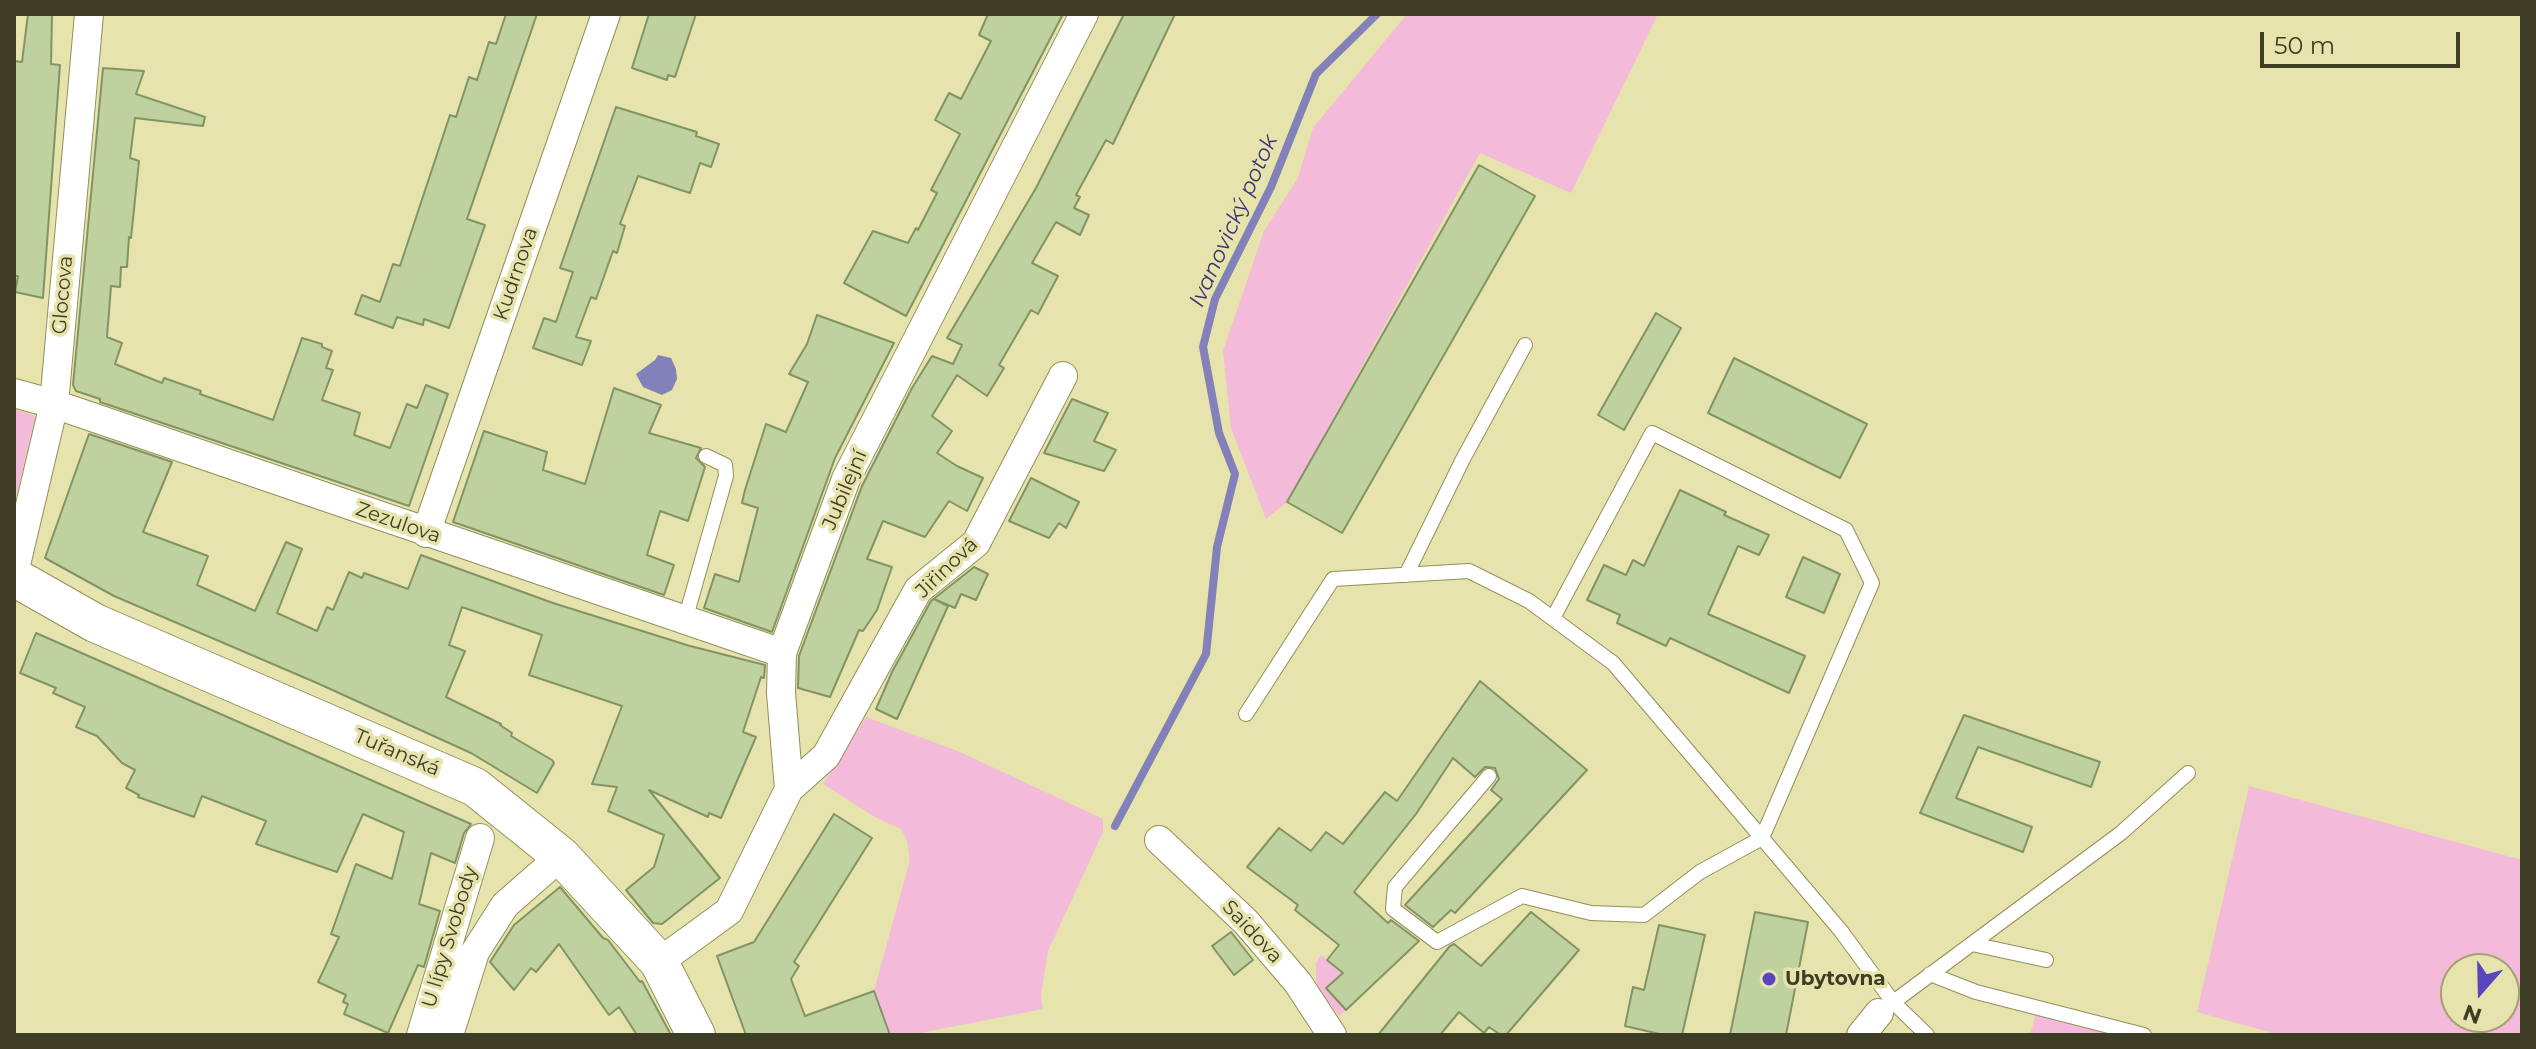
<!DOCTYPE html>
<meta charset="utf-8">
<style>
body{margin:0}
#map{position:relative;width:2536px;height:1049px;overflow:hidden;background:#e6e3ac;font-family:Montserrat,sans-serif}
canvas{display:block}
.frame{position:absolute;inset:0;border:16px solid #3d3c25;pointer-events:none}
.north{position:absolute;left:2440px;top:953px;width:80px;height:80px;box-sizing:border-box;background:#e6e3ac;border:2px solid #a2a076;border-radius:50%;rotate:200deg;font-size:22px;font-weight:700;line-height:32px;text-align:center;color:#3d3c25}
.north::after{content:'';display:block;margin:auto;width:28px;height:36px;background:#5946be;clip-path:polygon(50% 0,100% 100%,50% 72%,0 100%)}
.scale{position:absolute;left:2260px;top:32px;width:200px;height:36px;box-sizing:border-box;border:4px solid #3d3c25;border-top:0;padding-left:10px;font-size:24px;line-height:28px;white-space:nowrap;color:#3d3c25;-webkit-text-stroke:6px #e6e3ac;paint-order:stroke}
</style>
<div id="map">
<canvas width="2536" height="1049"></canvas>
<div class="frame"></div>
<div class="north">N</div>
<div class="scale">50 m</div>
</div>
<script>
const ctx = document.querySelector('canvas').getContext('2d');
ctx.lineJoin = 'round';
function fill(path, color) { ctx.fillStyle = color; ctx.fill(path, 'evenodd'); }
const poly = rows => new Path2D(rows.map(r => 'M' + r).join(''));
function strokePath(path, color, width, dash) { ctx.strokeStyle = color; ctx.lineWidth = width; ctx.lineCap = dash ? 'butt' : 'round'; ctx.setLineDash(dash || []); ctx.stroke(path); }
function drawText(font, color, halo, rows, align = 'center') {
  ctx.font = font + ' Montserrat,sans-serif'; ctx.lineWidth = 7; ctx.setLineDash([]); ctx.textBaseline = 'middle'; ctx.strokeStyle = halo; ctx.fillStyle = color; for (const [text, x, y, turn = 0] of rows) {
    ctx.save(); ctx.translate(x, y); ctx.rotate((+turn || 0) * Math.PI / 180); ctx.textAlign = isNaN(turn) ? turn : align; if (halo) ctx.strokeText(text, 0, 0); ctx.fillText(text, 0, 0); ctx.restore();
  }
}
const green = poly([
 [1407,14,1658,14,1571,193,1480,153,1287,502,1266,519,1231,428,1223,351,1264,231,1298,178,1313,128],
 [14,409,33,415,35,418,14,504],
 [866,717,960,752,1103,819,1103,832,1048,951,1041,995,1043,1009,910,1035,890,1035,874,991,910,860,907,840,901,829,875,817,823,784],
 [2249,786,2522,860,2522,1035,2280,1035,2197,1012],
 [2456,969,2504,969,2504,1017,2456,1017],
 [1321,955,1343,973,1326,988,1346,1010,1339,1016,1320,991,1316,982,1316,963],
 [2036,1014,2115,1035,2030,1035]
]);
const water = poly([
 [658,355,671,358,676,369,677,379,672,390,662,395,643,387,636,374,655,360]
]);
const stream = poly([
 [1115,826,1206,654,1217,547,1235,474,1219,433,1203,347,1215,299,1271,187,1316,74,1377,14]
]);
const building = poly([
 [28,14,52,14,51,64,60,65,43,298,15,292,18,276,14,276,14,61,22,62,28,14],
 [506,14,537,14,467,219,485,225,449,328,424,319,423,325,397,317,393,328,355,314,362,295,380,302,393,264,400,266,450,115,456,117,469,77,477,80,489,42,496,44,506,14],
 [649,14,696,14,675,77,668,75,667,80,632,68,649,14],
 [988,14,1063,14,906,316,844,283,873,231,908,243,916,228,918,230,937,193,931,190,960,134,935,120,949,93,961,99,991,41,979,35,988,14],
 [1124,14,1175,14,1113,144,1106,140,1076,195,1080,197,1074,208,1089,215,1080,235,1056,222,1032,263,1058,276,1038,314,1031,310,999,365,1004,368,987,396,957,375,932,416,952,431,937,453,957,466,983,478,967,511,949,501,925,537,883,521,867,559,892,567,877,610,863,631,859,630,830,697,798,688,799,656,862,486,912,388,932,356,953,364,962,345,947,338,1036,188,1124,14],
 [103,68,144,71,136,94,205,117,203,126,135,118,130,158,139,161,131,238,129,237,127,267,121,267,120,287,111,286,107,337,122,343,115,364,162,383,164,378,201,391,200,394,273,420,302,338,322,344,322,347,332,351,326,368,333,370,322,400,360,413,354,435,390,448,407,404,417,408,426,385,448,394,409,506,100,402,100,399,76,391,73,385,103,68],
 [616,107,697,132,696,136,719,144,711,167,700,163,690,193,638,176,620,224,625,226,617,253,613,251,596,299,591,297,576,337,591,341,582,365,533,348,544,318,556,322,573,272,560,268,616,107],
 [1479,165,1535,196,1342,533,1287,502,1479,165],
 [1656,313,1681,328,1624,430,1598,415,1656,313],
 [817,315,894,343,835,458,772,632,704,608,715,574,739,582,758,508,742,503,745,490,766,424,786,432,808,382,789,374,807,344,817,315],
 [1734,358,1867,424,1840,478,1708,413,1734,358],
 [614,388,661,405,649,433,701,448,696,458,705,467,688,521,660,511,647,555,674,565,664,595,453,522,484,431,547,452,543,470,585,484,614,388],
 [1072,399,1108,413,1094,441,1116,450,1104,471,1044,453,1072,399],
 [89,434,172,462,143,532,208,556,197,585,255,611,286,542,302,549,277,613,317,631,327,607,333,610,349,572,362,578,364,573,408,589,421,555,553,603,690,646,765,665,764,678,761,677,743,732,756,737,721,818,709,813,708,817,649,790,720,878,662,924,653,923,626,890,654,867,664,835,608,811,617,787,592,784,622,706,529,675,542,635,462,607,449,645,465,651,446,697,501,724,500,725,512,733,511,736,552,760,554,763,537,793,471,753,317,683,114,596,45,558,89,434],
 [1031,478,1079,502,1066,528,1059,523,1049,538,1009,521,1031,478],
 [1680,490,1726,512,1724,515,1769,535,1759,555,1738,546,1708,614,1805,656,1789,693,1670,638,1666,646,1617,623,1620,615,1587,600,1604,565,1626,575,1633,560,1644,566,1680,490],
 [1803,557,1840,574,1824,613,1786,597,1803,557],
 [974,567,988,574,976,600,961,594,955,608,934,599,948,606,897,719,876,709,892,672,931,601,974,567],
 [36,633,471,824,464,833,455,863,431,853,419,904,440,911,424,967,418,965,388,1033,344,1014,348,1004,343,1002,346,995,318,982,339,937,331,934,356,864,392,879,404,832,363,814,337,872,256,844,266,821,202,796,194,817,138,797,139,795,126,788,135,770,122,763,97,736,76,727,85,707,53,693,56,688,20,673,36,633],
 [1480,681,1587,770,1455,913,1451,910,1433,927,1405,905,1502,799,1491,790,1499,779,1495,768,1485,767,1475,777,1453,758,1416,814,1354,892,1388,923,1391,920,1419,941,1346,1010,1326,988,1343,973,1327,960,1339,945,1295,910,1298,905,1247,867,1279,828,1311,851,1326,832,1343,844,1385,792,1397,801,1480,681],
 [1964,715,2100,762,2091,787,1978,747,1956,798,2032,827,2023,852,1920,813,1964,715],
 [834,814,872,838,794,962,799,966,791,979,805,1016,874,991,890,1035,746,1035,717,956,754,942,834,814],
 [560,887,603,938,608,940,640,982,642,981,671,1035,637,1035,619,1007,609,1015,559,944,536,972,531,968,514,990,490,962,514,925,560,887],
 [1531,912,1579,950,1506,1035,1501,1035,1489,1027,1484,1033,1459,1012,1440,1035,1378,1035,1450,946,1454,944,1481,966,1531,912],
 [1755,912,1808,922,1786,1035,1730,1035,1755,912],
 [1659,925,1705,935,1682,1035,1664,1035,1625,1026,1633,987,1644,990,1659,925],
 [1231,932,1253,960,1234,975,1212,946,1231,932]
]);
const lane = poly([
 [1406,575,1463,459,1525,345],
 [685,620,726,476,725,465,706,456],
 [1246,714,1333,579,1469,571,1529,601,1613,663,1762,838,1872,583,1846,530,1652,433,1553,618],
 [1489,776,1395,887,1393,909,1437,942,1522,896,1591,913,1644,915,1700,872,1762,838,1841,931,1893,1002,1927,1035],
 [1972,944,2046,960],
 [1930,974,1976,992,2144,1035],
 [1888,1006,2121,833,2188,773]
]);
const street = poly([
 [14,393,54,404,782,653],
 [426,533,606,14],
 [14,573,54,404,89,14],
 [789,789,826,756,918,590,976,543,1063,376],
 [1159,840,1246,922,1298,983,1332,1035],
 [659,962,729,911,789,789,781,693,782,653,846,479,1084,14],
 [421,1035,480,838],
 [449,1035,475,952,505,905,561,856],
 [1861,1035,1879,1013]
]);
const secondary = poly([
 [14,577,95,623,475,787,561,856,659,962,696,1035]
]);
const markers = [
 [1769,979,8,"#5946be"]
];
const streetNames = [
 ["Kudrnova",516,274,-71],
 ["Glocova",63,295,-85],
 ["Jubilejní",845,490,-67],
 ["Zezulova",398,523,19],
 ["Jiřinová",947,568,-44],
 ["Tuřanská",397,753,23],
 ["Saidova",1252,932,47],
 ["U lípy Svobody",450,937,-73]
];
const poiNames = [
 ["Ubytovna",1785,979]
];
const waterNames = [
 ["Ivanovický potok",1234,221,-66]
];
fill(green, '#f3bad9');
fill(water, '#8281ba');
strokePath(stream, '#8281ba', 8);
fill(building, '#bed19e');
strokePath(building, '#829463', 2);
strokePath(lane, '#938f5b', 16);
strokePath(street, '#938f5b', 30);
strokePath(secondary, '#938f5b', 40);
strokePath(lane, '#fff', 14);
strokePath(street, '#fff', 28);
strokePath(secondary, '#fff', 38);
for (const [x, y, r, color] of markers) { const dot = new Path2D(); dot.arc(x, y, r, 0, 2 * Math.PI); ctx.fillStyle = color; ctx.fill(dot); strokePath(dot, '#e6e3ac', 3); }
drawText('20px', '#3d3c25', '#e6e3ac', streetNames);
drawText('bold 20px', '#3d3c25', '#e6e3ac', poiNames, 'left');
drawText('italic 22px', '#3a3278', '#e6e3ac', waterNames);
</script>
